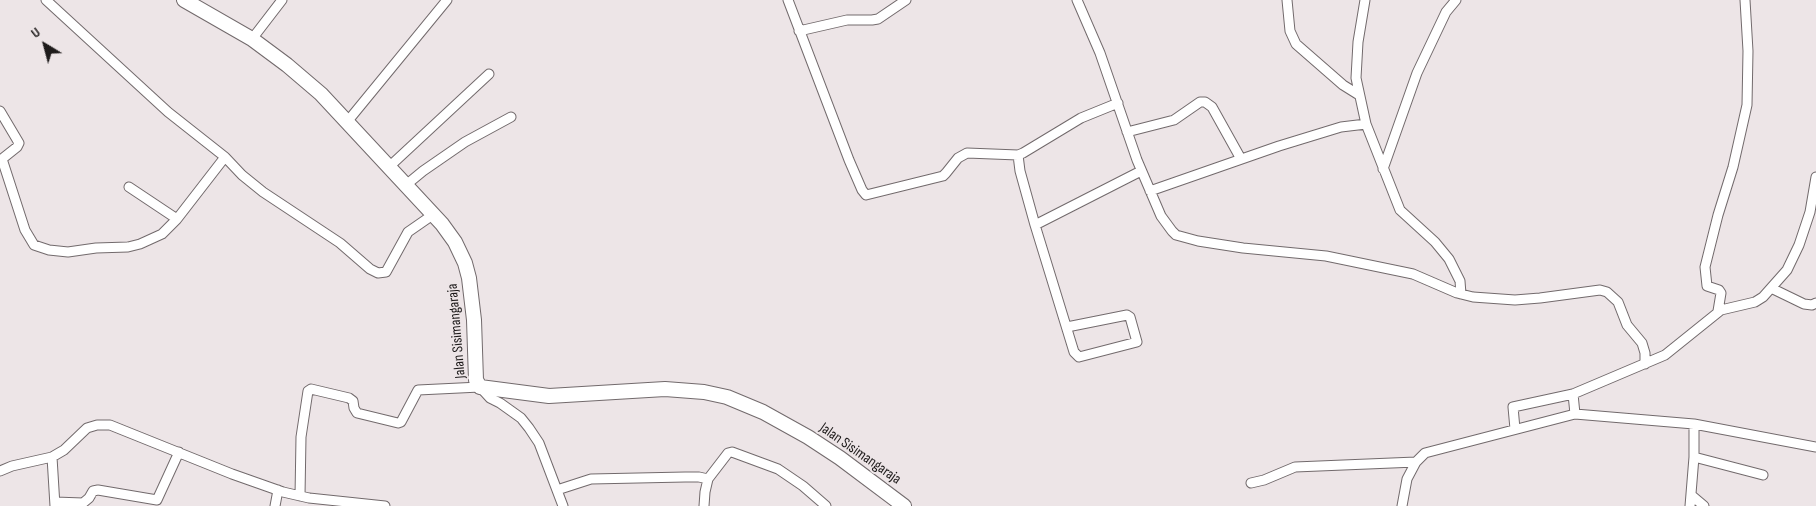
<!DOCTYPE html>
<style>
body{margin:0}
#map{position:relative;width:1816px;height:506px;overflow:hidden;background:#ede5e7;font-family:"Sofia Sans Condensed",sans-serif}
canvas{display:block}
.north{position:absolute;left:20px;top:20px;width:50px;height:50px;-webkit-text-stroke:4px #ede5e7;paint-order:stroke;rotate:323deg;font-size:14px;font-weight:700;line-height:20px;text-align:center;color:#1e1b1b}
.north::after{content:'';display:block;margin:auto;width:18px;height:22px;background:#1e1b1b;clip-path:polygon(50% 0,100% 100%,50% 72%,0 100%)}
</style>
<div id="map">
<canvas width="1816" height="506"></canvas>
<div class="north">U</div>
</div>
<script>
const ctx = document.querySelector('canvas').getContext('2d');
ctx.lineJoin = 'round';
const poly = rows => new Path2D(rows.map(r => 'M' + r).join(''));
function strokePath(path, color, width, dash) { ctx.strokeStyle = color; ctx.lineWidth = width; ctx.lineCap = dash ? 'butt' : 'round'; ctx.setLineDash(dash || []); ctx.stroke(path); }
function drawText(font, color, halo, rows, align = 'center') {
  ctx.font = font + ' "Sofia Sans Condensed",sans-serif'; ctx.lineWidth = 4; ctx.setLineDash([]); ctx.textBaseline = 'middle'; ctx.strokeStyle = halo; ctx.fillStyle = color; for (const [text, x, y, turn = 0] of rows) {
    ctx.save(); ctx.translate(x, y); ctx.rotate((+turn || 0) * Math.PI / 180); ctx.textAlign = isNaN(turn) ? turn : align; if (halo) ctx.strokeText(text, 0, 0); ctx.fillText(text, 0, 0); ctx.restore();
  }
}
const minor = poly([
 [46,0,168,112,225,157,242,175,263,192,340,243,370,269,378,273,386,272,408,232,434,214],
 [788,0,849,160,862,190,866,195,943,176,946,173,958,158,967,153,1018,155,1023,153,1081,118,1118,103],
 [1077,0,1100,53,1137,160,1161,216,1172,231,1176,235,1198,241,1243,248,1326,256,1413,274,1457,293,1473,297,1515,300,1540,298,1600,290,1607,292,1618,302,1627,325,1642,343,1645,353,1645,364],
 [1287,0,1290,31,1296,44,1343,85,1359,95],
 [1365,0,1358,42,1356,78,1366,124,1400,210,1435,242,1449,259,1460,281,1461,294],
 [799,31,847,20,872,20,878,19,906,0],
 [252,39,282,0],
 [0,111,19,143,17,147,2,159,25,230,34,245,49,250,68,252,96,248,128,247,140,244,162,234,177,219,225,157],
 [347,122,447,0],
 [1127,132,1174,120,1200,102,1205,102,1212,107,1241,159],
 [1018,155,1020,171,1035,225,1074,352,1079,357,1137,342,1130,317,1127,315,1067,327],
 [390,166,489,74],
 [1383,169,1417,73,1446,12,1456,0],
 [406,185,423,171,465,142,511,117],
 [129,187,177,219],
 [1150,191,1279,146,1341,127,1366,124],
 [1035,225,1141,171],
 [1771,288,1804,304,1812,305,1816,303],
 [1718,311,1721,293,1719,290,1707,286,1705,267,1718,215,1733,167,1747,105,1748,51,1745,0],
 [1575,414,1573,394,1665,355,1721,310,1755,302,1763,297,1787,270,1799,245,1810,212,1816,177],
 [1515,429,1513,407,1573,394],
 [52,457,55,506],
 [1694,457,1763,475],
 [0,471,12,466,52,457,64,450,87,428,97,425,110,425,232,474,283,492,309,498,385,506],
 [1251,483,1264,480,1295,467,1416,462],
 [557,490,591,479,685,477,699,477,708,479],
 [1691,495,1704,506],
 [300,496,301,437,308,391,311,389,349,398,353,401,354,408,357,413,398,423,401,422,418,390,480,387,490,398,500,403,521,418,529,428,539,443,563,506],
 [55,502,83,503,89,498,93,491,98,490,157,500,179,452],
 [275,506,278,490],
 [704,506,705,492,708,479,728,453,732,452,778,469,803,486,826,506],
 [1402,506,1407,479,1416,462,1425,453,1575,414,1694,424,1816,447],
 [1690,506,1694,457,1694,424]
]);
const highway = poly([
 [184,0,252,39,287,65,321,94,442,224,455,242,465,263,469,278,474,320,476,380,480,387,549,396,665,389,704,392,727,397,763,412,808,437,840,458,904,506]
]);
const streetNames = [
 ["Jalan Sisimangaraja",457,331,-95],
 ["Jalan Sisimangaraja",860,454,35]
];
strokePath(minor, '#726a6c', 11);
strokePath(highway, '#726a6c', 16);
strokePath(minor, '#fff', 9);
strokePath(highway, '#fff', 14);
drawText('15px', '#1e1b1b', '#ede5e7', streetNames);
</script>
